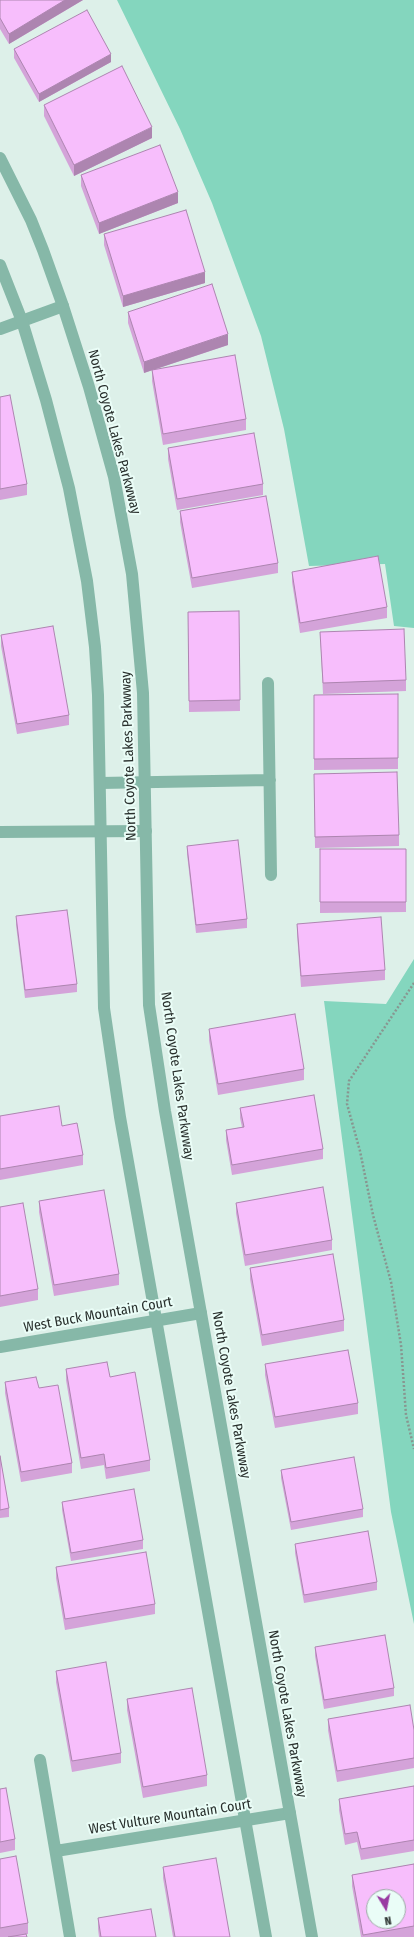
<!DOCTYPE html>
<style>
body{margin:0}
#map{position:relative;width:414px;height:1937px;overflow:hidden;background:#ddf0e9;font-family:"Fira Sans Condensed",sans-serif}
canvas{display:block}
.north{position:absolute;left:366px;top:1889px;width:40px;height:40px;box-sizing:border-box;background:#eafdf7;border:1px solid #9caba6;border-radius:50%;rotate:170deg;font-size:11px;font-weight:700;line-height:16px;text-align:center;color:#282f2c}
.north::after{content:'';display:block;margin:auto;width:14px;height:18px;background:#993aa2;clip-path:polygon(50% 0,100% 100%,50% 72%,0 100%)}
</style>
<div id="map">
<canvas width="414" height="1937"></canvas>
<div class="north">N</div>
</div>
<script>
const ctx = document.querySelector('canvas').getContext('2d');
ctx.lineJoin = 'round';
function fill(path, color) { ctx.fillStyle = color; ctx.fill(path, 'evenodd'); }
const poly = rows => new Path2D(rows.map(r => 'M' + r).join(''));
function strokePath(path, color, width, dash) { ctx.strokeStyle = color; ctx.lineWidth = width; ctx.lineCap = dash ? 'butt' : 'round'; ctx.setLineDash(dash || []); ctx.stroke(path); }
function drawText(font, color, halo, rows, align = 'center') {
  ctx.font = font + ' "Fira Sans Condensed",sans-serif'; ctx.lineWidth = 4; ctx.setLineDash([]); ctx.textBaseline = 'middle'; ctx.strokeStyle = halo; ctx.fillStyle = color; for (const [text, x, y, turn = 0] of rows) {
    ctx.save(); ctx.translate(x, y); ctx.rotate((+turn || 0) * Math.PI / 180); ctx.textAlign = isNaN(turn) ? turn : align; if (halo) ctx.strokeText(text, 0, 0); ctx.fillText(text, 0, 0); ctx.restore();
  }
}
const green = poly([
 [117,0,414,0,414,628,394,626,385,564,309,566,284,429,261,336,212,203,180,129],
 [414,959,414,1624,391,1512,324,1001,386,1004]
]);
const path = poly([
 [414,983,349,1081,347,1104,360,1151,373,1215,391,1282,401,1345,406,1415,414,1449]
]);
const minor = poly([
 [0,329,63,306],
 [268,683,271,875],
 [100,783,270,780],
 [0,832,146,831],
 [0,1347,201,1313],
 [40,1760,70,1937],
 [56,1851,290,1813]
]);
const tertiary = poly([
 [0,158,31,220,43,250,63,306,89,387,114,477,132,574,143,693,149,1005,165,1111,312,1937],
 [0,265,22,321,46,400,69,488,87,581,95,647,98,695,104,1008,120,1117,266,1937]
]);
const wall = poly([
 [0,0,83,0,9,44,0,29],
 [14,49,111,62,39,102,14,58],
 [44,105,152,138,74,176,44,116],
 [81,175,178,203,99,234,81,186],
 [104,234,205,283,123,307,104,245],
 [128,312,228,345,153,370,246,419,246,430,163,445,152,381,152,370,144,373,128,323],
 [0,397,27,484,27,495,0,500],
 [168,448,263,484,263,495,177,510,168,459],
 [180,511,278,563,278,573,192,588,180,522],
 [292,572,387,607,387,618,300,633,292,582],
 [239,611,240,711,189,712,188,612],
 [320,632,406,680,406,691,323,694],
 [1,635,69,715,69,725,17,734,1,646],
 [398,694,398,769,314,770,314,695],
 [314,774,399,835,399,846,315,848],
 [187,846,247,919,247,928,196,933,187,854],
 [320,849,406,849,406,912,320,913],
 [16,916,77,984,77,992,25,998,16,925],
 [297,924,385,970,385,980,301,987,297,934],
 [209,1029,304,1069,304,1080,218,1095,209,1040],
 [240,1108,323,1149,323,1159,232,1175,226,1140,226,1130,242,1127,240,1118],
 [0,1116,62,1126,83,1155,83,1165,0,1180],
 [39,1201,119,1274,119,1285,54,1296,39,1212],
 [236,1203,332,1240,332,1250,245,1266,236,1213],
 [0,1207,38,1289,38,1300,0,1307],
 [250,1268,344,1320,344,1331,262,1346,250,1279],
 [265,1364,358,1403,358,1414,275,1428,265,1375],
 [66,1369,110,1377,150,1460,150,1471,106,1479,104,1465,81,1469,66,1380],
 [5,1382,39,1388,72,1463,72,1473,21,1482,5,1393],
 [0,1456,9,1508,9,1517,0,1518],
 [281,1470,363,1509,363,1517,291,1530,281,1478],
 [62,1502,143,1540,143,1549,71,1561,62,1510],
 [295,1544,377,1582,377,1590,304,1603,295,1553],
 [56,1567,155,1604,155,1614,65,1630,56,1578],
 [315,1647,394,1688,394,1696,324,1709,315,1656],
 [56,1671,121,1753,121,1763,72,1772,56,1682],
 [127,1699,207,1775,207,1786,143,1798,127,1710],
 [328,1719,414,1730,414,1768,337,1782,328,1730],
 [414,1786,414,1851,361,1860,357,1842,345,1845,339,1810,339,1799],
 [0,1789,15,1839,15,1850,0,1853],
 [0,1859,28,1923,28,1934,26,1934,27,1937,0,1937],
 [414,1864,414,1937,361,1937,352,1886,352,1875],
 [163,1867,230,1937,173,1937,163,1878],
 [98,1918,156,1937,99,1937,98,1929]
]);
const shadedWall = poly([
 [65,0,83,0,9,44,9,34],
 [111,54,111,62,39,102,39,94],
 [152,127,152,138,74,176,74,165],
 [178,192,178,203,99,234,99,223],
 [205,272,205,283,123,307,123,296],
 [228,334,228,345,144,373,144,362]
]);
const building = poly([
 [0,0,65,0,9,34,0,18,0,0],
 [87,10,111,54,39,94,14,49,87,10],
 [122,66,152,127,74,165,44,105,122,66],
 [160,145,178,192,99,223,81,175,160,145],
 [186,210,205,272,123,296,104,234,186,210],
 [212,284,228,334,144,362,128,312,212,284],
 [235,355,246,419,163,434,152,370,235,355],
 [10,395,27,484,0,489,0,397,10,395],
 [254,433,263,484,177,499,168,448,254,433],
 [266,496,278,563,192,578,180,511,266,496],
 [378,556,387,607,300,623,292,572,378,556],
 [239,611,240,700,189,701,188,612,239,611],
 [53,626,69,715,17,724,1,635,53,626],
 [404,629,406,680,323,683,320,632,404,629],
 [398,694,398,758,314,759,314,695,398,694],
 [397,772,399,835,315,837,314,774,397,772],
 [238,840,247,919,196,925,187,846,238,840],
 [320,849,406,849,406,902,320,902,320,849],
 [67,910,77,984,25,990,16,916,67,910],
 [381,917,385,970,301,976,297,924,381,917],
 [295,1014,304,1069,218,1084,209,1029,295,1014],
 [314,1095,323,1149,232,1165,226,1130,244,1127,240,1108,314,1095],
 [59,1106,62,1126,77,1123,83,1155,0,1169,0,1116,59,1106],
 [323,1187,332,1240,245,1255,236,1203,323,1187],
 [104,1190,119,1274,54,1285,39,1201,104,1190],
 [23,1203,38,1289,0,1296,0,1207,23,1203],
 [333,1254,344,1320,262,1335,250,1268,333,1254],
 [348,1350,358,1403,275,1417,265,1364,348,1350],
 [107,1362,110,1377,135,1372,150,1460,106,1468,104,1454,81,1458,66,1369,107,1362],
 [36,1377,39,1388,58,1385,72,1463,21,1472,5,1382,36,1377],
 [0,1456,9,1508,0,1510,0,1456],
 [354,1457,363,1509,291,1522,281,1470,354,1457],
 [134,1489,143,1540,71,1553,62,1502,134,1489],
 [368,1531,377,1582,304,1595,295,1544,368,1531],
 [146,1552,155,1604,65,1619,56,1567,146,1552],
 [385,1635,394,1688,324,1700,315,1647,385,1635],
 [106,1662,121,1753,72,1761,56,1671,106,1662],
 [192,1688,207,1775,143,1787,127,1699,192,1688],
 [410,1705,414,1730,414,1758,337,1771,328,1719,410,1705],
 [414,1786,414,1840,361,1849,357,1832,345,1834,339,1799,414,1786],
 [6,1788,15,1839,0,1842,0,1789,6,1788],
 [16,1856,28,1923,0,1928,0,1859,16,1856],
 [216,1858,230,1937,175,1937,163,1867,216,1858],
 [414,1864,414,1926,363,1935,352,1875,414,1864],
 [374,1897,398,1897,398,1921,374,1921,374,1897],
 [151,1909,156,1937,101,1937,98,1918,151,1909],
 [26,1934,27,1937,8,1937,26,1934]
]);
const streetNames = [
 ["North Coyote Lakes Parkwway",114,432,75],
 ["North Coyote Lakes Parkwway",129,756,-92],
 ["North Coyote Lakes Parkwway",177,1076,82],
 ["West Buck Mountain Court",98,1315,-10],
 ["North Coyote Lakes Parkwway",231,1395,80],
 ["North Coyote Lakes Parkwway",287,1714,80],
 ["West Vulture Mountain Court",170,1817,-9]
];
fill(green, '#84d6be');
strokePath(path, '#889690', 2.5, [2, 2]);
strokePath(minor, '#86b8a8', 12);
strokePath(tertiary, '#86b8a8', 12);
fill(wall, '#d4a3d9');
fill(shadedWall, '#ad85b0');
fill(building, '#f7befc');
strokePath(building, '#ad85b0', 1);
drawText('14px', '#282f2c', '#eafdf7', streetNames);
</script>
